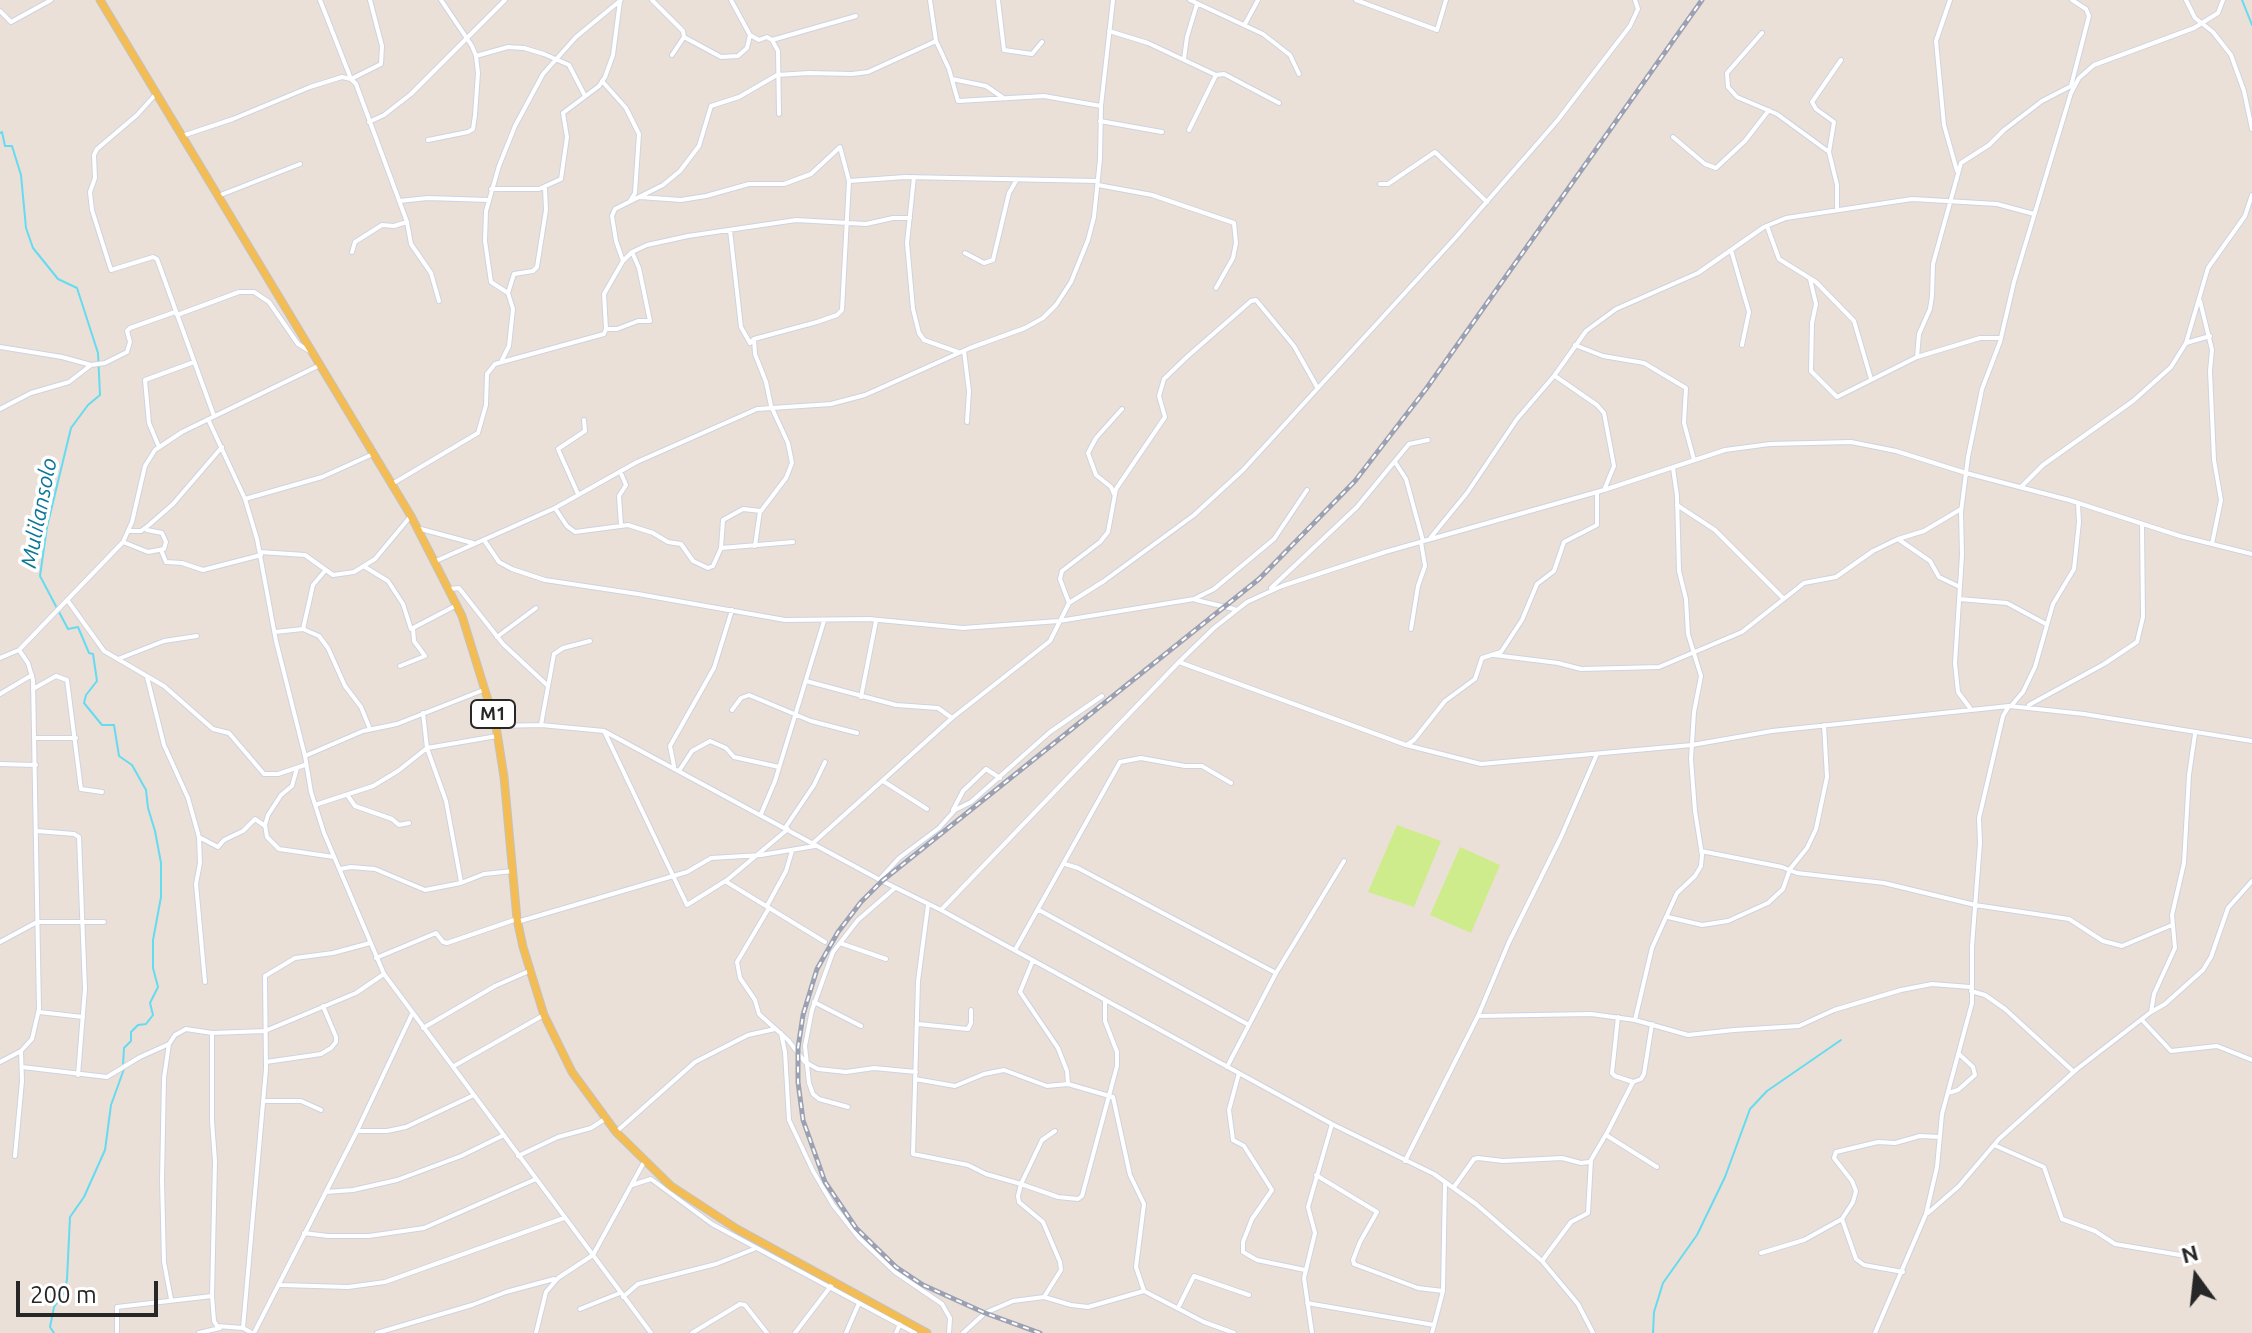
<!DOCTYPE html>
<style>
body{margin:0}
#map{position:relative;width:2252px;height:1333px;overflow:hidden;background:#eae0d7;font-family:Ubuntu,sans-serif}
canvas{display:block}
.north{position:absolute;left:2156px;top:1237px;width:80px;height:80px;-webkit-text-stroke:6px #fff;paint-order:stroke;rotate:345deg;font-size:22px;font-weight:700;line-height:32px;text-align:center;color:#272727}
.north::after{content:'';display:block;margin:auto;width:28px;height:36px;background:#272727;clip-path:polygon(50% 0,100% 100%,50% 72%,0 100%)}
.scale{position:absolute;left:16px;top:1281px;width:142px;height:36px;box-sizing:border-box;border:4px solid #272727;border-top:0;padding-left:10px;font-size:24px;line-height:28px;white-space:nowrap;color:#272727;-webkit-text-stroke:6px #fff;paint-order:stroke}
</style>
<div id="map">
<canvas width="2252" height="1333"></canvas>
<div class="north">N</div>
<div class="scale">200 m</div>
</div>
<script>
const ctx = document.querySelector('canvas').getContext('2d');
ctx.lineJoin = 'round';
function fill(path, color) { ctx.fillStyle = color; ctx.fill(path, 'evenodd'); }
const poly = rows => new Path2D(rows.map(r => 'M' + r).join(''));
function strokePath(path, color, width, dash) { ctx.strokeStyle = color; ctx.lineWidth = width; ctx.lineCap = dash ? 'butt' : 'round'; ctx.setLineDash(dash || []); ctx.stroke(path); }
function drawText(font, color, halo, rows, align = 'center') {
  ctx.font = font + ' Ubuntu,sans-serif'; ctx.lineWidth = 7; ctx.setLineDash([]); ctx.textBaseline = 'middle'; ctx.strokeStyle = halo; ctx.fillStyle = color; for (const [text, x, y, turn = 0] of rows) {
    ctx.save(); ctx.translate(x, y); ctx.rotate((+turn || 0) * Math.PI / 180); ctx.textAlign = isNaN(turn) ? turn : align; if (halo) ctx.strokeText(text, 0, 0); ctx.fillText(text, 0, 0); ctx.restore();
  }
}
const pitch = poly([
 [1397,825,1441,841,1414,907,1368,892],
 [1460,847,1500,865,1471,933,1430,915]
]);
const stream = poly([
 [2242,0,2252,25],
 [0,133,2,132,5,146,12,146,21,175,26,228,33,248,58,279,77,288,98,353,100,395,88,405,71,428,47,527,40,576,68,629,78,627,89,653,93,654,97,681,86,695,84,703,102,725,114,725,119,756,132,765,146,790,148,808,155,831,161,863,161,897,153,940,153,968,158,987,150,1003,153,1015,146,1024,138,1025,131,1032,131,1041,124,1048,123,1065],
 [54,1333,50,1327,54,1307,65,1291,67,1279,70,1217,84,1197,105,1150,111,1105,124,1069],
 [1653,1333,1654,1312,1663,1283,1697,1235,1725,1177,1750,1109,1767,1091,1841,1040]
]);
const minor = poly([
 [320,0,351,79,356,84,407,222,411,244,431,273,439,301],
 [652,0,683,31,684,37,672,55],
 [731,0,750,35,759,40,767,37,772,40,856,16],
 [930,0,936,41,949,69,958,101,1044,96,1101,106],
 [998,0,1004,50,1032,54,1042,42],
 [1190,0,1263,34,1290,55,1299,74],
 [1356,0,1437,30,1446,0],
 [1950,0,1936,41,1944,125,1957,171],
 [2186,0,2195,18,2213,32,2231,55,2244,91,2252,129],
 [0,11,11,22,51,0],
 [1245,24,1258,0],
 [1109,31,1148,43,1216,75,1189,130],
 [1762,33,1727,73,1728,87,1737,97,1777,114,1829,152,1837,185,1837,210],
 [684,37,721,57,738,56,747,48,750,35],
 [772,40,778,51,779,114],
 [476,56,508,47,524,48,544,54,569,65,585,96],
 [1184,59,1187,37,1197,4],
 [1216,75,1224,74,1279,103],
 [952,79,986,86,1002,97],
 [602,81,626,108,639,134,635,193,630,201],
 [2071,86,2089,16,2086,9,2072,0],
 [155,95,137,115,97,149,94,155,95,178,90,192,92,210,111,270,153,257,157,259,214,416],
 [1100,121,1162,132],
 [369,122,384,115,411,94,505,0],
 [182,136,233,119,310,87,342,77,351,79,381,64,382,46,370,0],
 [1673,137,1705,164,1716,168,1745,141,1769,110],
 [428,140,468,132,473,129,475,115,478,73,476,56,472,46,441,0],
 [1829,152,1834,122,1816,109,1812,102,1841,60],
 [914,177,907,243,913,309,919,333,924,340,958,352],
 [849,181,905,177,1098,181],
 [1380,184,1388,184,1435,152,1487,202],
 [1098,185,1152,195,1234,223,1236,243,1233,258,1216,288],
 [491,189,539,189,561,179,567,137,563,113,599,86,605,77,613,55,620,1],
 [218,196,300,164],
 [639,197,681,200,706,196,749,184,784,184,811,174,840,147,849,181,842,310,837,315,817,322,754,339],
 [399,201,428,198,488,200],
 [1767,226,1779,259,1816,282,1854,321,1871,379],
 [1731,250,1749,312,1742,345],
 [352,252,355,242,382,225,394,226,407,222],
 [965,253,984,263,993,260,1009,193,1016,181],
 [623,261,616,241,612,216,615,209,663,185,680,171,699,146,711,106,739,97,777,75,809,73,852,74,868,72,936,41],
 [1810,279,1816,304,1812,323,1811,371,1837,397,1917,357,1980,338,2001,338],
 [508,293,514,274,533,271,537,267,546,210,545,188],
 [2200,301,2212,350,2210,371,2214,460,2221,500,2212,544],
 [177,315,239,292,254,292,269,302,298,344,311,352],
 [606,329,617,329,638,321,650,321,639,268,632,252],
 [2186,343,2210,336],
 [1575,345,1603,356,1644,363,1686,388,1684,423,1694,460],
 [0,347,62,357,91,365,105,363,127,352,130,342,127,331,130,328,175,312],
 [964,351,969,391,967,422],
 [1917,357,1919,334,1930,309,1932,296,1933,264,1961,163,1989,145,2004,130,2042,101,2075,84],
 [502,360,509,346,513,309,508,293,491,282,485,241,486,211,499,166,515,126,543,74,576,37,621,0],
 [1555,376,1597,405,1604,413,1614,466,1604,490],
 [0,409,31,393,69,382,91,365],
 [208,419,245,499,257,539,276,641,305,756,311,792,324,833,384,974,651,1333],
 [159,447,149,423,145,380,194,362],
 [1395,462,1406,479,1423,541],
 [620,471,626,485,619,496,621,525],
 [392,484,478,433,486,405,487,374,495,364,604,334,606,329,604,294,623,261,632,252,647,245,688,236,796,220,866,224,893,218,910,218],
 [2022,486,2043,465,2133,401,2171,367,2186,343,2208,268,2245,216,2252,195],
 [578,494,558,449,585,431,584,420],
 [1114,494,1111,487,1096,475,1088,453,1096,438,1122,409],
 [245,499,322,477,373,454],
 [1677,505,1715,530,1783,598],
 [555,508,567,526,575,532,628,525,653,533,668,542,681,544,693,561,708,568,713,566,721,548,723,520,743,509,761,511,786,478,792,463,788,443,771,406,766,382,755,354,754,339,750,343,741,327,730,230],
 [417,528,473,543],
 [129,531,141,531,149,525,173,504,222,447],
 [1431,537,1467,493,1517,419,1554,376,1586,331,1616,309,1698,273,1764,227,1786,218,1912,199,1997,204,2034,214],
 [1898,539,1930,561,1939,577,1960,587],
 [484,540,499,562,512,569,545,580,638,594,785,620,869,619,963,628,1059,621,1194,599,1214,589,1274,539,1307,490],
 [123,542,148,552,164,549,166,542,162,533,147,530],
 [755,546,760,511],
 [721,548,793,542],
 [161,550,166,562,182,563,203,570,261,555],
 [260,552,305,555,333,575,354,572,375,559,410,517],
 [436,561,555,508,637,462,757,409,831,404,865,395,970,348,1025,328,1043,318,1056,305,1071,282,1088,240,1094,217,1100,159,1101,106,1113,0],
 [365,567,388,581,403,604,411,629],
 [1271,588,1357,507,1409,444,1428,440],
 [449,589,459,588,503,644,547,685],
 [1959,599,2007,603,2046,624],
 [1196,600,1234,609],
 [68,601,104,651,164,686,213,729,229,733,264,774,278,774,305,765],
 [1069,603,1060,579,1062,571,1100,542,1108,532,1116,489,1165,417,1159,396,1164,379,1188,356,1251,301,1256,300,1294,346,1317,387],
 [303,629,313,585,324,572],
 [1411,629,1418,586,1425,566,1421,542],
 [275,632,303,629,319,636,328,648,345,686,361,707,370,729],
 [497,637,536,608],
 [1494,655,1558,663,1581,669,1659,667,1742,632,1804,583,1836,577,1873,551,1898,539,1924,531,1961,509],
 [0,658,19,650,123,542,132,522,145,466,155,450,182,432,318,366],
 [118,659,164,641,197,636],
 [1179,662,1406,745,1481,764,1692,745,1772,731,2009,706,2084,714,2252,741],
 [400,666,425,656,414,641,413,628,455,606],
 [147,677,164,745,188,798,199,837,218,847,224,840,243,831,255,819,265,826],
 [806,681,896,705,938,708,952,718],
 [33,689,56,676,67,680,81,789,102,792],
 [0,694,32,675],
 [861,697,876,621],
 [2029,705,2104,664,2137,642,2143,617,2142,524],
 [2011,706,2023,692,2035,667,2053,604,2074,569,2079,522,2078,504],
 [1970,708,1958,692,1955,663,1962,555,1961,512,1968,457,1982,389,2000,342,2014,282,2071,93,2079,78,2094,65,2194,28,2218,13,2223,0],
 [732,710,741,698,749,695,811,721,857,733],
 [423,713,427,748,446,801,461,882],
 [541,725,554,654,563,648,590,641],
 [496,726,541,725,604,731,882,881,941,910,1332,1124,1434,1174,1476,1204,1542,1261,1578,1304,1593,1333],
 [605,733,687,905,727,880,788,829],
 [35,738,76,738],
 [1408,744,1414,740,1445,701,1475,679,1482,658,1501,652,1522,620,1537,584,1554,571,1564,542,1597,525,1597,492],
 [305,756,363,731,397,724,486,689],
 [0,764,36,765],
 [674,766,670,746,714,668,732,610],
 [297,768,292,786,281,795,268,815,265,825,267,837,279,849,334,857],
 [679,771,692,751,710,741,726,748,734,757,779,767],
 [883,781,927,809],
 [348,796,355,806,392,819,399,825,409,823],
 [315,805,373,786,398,771,427,748,497,736],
 [953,810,963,791,986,769,1000,778],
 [761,814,775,781,824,621],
 [785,828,814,785,825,762],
 [37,831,74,834,79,837,85,989,78,1075],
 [199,837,200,863,196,884,205,982],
 [812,844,952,718,1050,641,1069,603,1104,581,1194,515,1243,470,1456,237,1557,121,1630,26,1638,9,1635,0],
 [1701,851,1782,867,1797,873,1884,883,1975,905,2069,919,2103,941,2122,946,2172,925],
 [1065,864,1078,868,1276,973],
 [340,869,351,867,375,869,425,890,461,883,484,874,513,871],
 [879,880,899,858,939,828,955,810,971,802,1050,732,1102,696],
 [725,881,825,942],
 [928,905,918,981,913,1154,968,1165,986,1174,1021,1184,1018,1196,1019,1202,1043,1222,1060,1262,1061,1270,1044,1297],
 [767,906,786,871,792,851],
 [769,908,737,962,740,978,755,1000,759,1014,788,1040,805,1062,818,1069,846,1072,874,1068,916,1072],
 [941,910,1179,662,1214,628,1247,602,1282,586,1385,552,1604,490,1725,450,1770,444,1851,442,1896,451,1966,473,2069,500,2180,536,2252,554],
 [1039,910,1249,1025],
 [1668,917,1702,925,1728,921,1768,903,1783,889,1790,869,1807,848,1816,829,1827,777,1824,725],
 [517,922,687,872,711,858,761,855,815,846],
 [0,942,37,922,104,922],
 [840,943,886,959],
 [1015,950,1120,762,1141,758,1185,766,1202,766,1231,783],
 [376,958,436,933,443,942,447,943,517,919],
 [1033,960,1020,992,1058,1048,1067,1071,1068,1084],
 [1971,991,1985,995,2005,1009,2074,1072],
 [814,1002,861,1026],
 [39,1012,83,1017],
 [2151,1012,2165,1004,2203,970,2211,957,2228,908,2252,881],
 [1478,1016,1591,1014,1635,1020,1688,1035,1734,1030,1799,1026,1834,1010,1901,990,1932,984,1970,987],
 [1618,1017,1612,1073,1615,1076,1633,1082,1641,1079,1644,1074,1652,1024],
 [1635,1020,1652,948,1677,893,1695,876,1701,866,1702,855,1695,811,1691,759,1694,712,1701,676,1688,634,1686,599,1679,571,1677,496,1673,468],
 [2142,1020,2171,1051,2217,1046,2252,1060],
 [918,1024,968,1029,971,1023,971,1010],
 [423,1028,495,986,529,971],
 [781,1033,785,1052,789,1120,813,1171,833,1205,859,1238,895,1272,942,1304,950,1318,949,1333],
 [169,1044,164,1078,162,1180,164,1262,171,1299],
 [0,1062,21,1051,32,1039,39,1009,33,680,28,663,19,650],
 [266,1062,321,1054,331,1048,336,1042,336,1037,323,1006],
 [454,1066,542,1016],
 [22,1067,107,1077,140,1057,169,1044,175,1035,186,1029,212,1033,265,1031,356,993,384,974],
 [1227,1067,1276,973,1344,861],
 [1239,1073,1229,1110,1233,1140,1244,1146,1272,1190,1252,1219,1243,1242,1243,1252,1257,1260,1305,1270],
 [915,1079,955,1086,984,1074,1004,1070,1047,1086,1068,1084,1113,1097,1130,1175,1144,1204,1136,1267,1144,1291],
 [1948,1093,1958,1090,1975,1075,1973,1067,1959,1054],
 [263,1101,301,1101,321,1110],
 [848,1107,819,1099,813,1094,809,1083,805,1046,812,1010,833,952,858,920,895,888],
 [357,1131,387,1131,406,1127,474,1095],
 [1055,1131,1042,1140,1021,1184,1058,1197,1078,1199,1082,1196,1117,1066,1117,1052,1105,1021,1105,1001],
 [616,1132,695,1062,748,1035,775,1029],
 [1606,1135,1657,1167],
 [1994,1145,2044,1167,2062,1219,2095,1231,2115,1244,2180,1255],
 [15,1156,22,1081,21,1051],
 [518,1156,558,1137,591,1128,605,1119],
 [1405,1161,1478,1016,1509,942,1561,837,1597,754],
 [1316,1175,1377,1212,1360,1242,1353,1260,1354,1264,1418,1288,1443,1291],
 [632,1185,651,1179,712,1224,915,1333],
 [1454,1187,1474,1159,1478,1158,1503,1161,1562,1158,1581,1163,1589,1162],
 [326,1192,353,1190,397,1180,461,1156,504,1135],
 [1928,1213,1959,1186,1999,1139,2077,1069,2151,1012,2154,994,2175,948,2172,915,2184,863,2189,775,2195,734],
 [1842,1219,1856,1259,1864,1265,1903,1272],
 [304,1233,328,1236,369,1236,424,1228,536,1179],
 [1761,1253,1804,1240,1842,1219,1853,1202,1856,1191,1852,1181,1834,1158,1836,1152,1878,1142,1895,1143,1920,1136,1940,1137],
 [1542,1261,1571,1222,1588,1213,1591,1160,1608,1131,1633,1082],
 [281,1285,348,1287,385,1282,564,1218],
 [212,1296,215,1161,212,1121,212,1033],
 [623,1297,638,1284,716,1264,754,1249],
 [1307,1303,1434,1325],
 [1178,1308,1194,1276,1249,1295],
 [580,1309,620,1293],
 [243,1328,266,1069,265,976,295,958,333,953,370,943],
 [117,1333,117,1307,212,1296,214,1321,217,1326,243,1328,252,1333],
 [199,1333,220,1328],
 [254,1333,357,1131,412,1014],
 [377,1333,472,1305,506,1292,554,1279],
 [536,1333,546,1292,558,1278,593,1255,644,1162],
 [692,1333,740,1304,745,1305,767,1333],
 [795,1333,834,1282],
 [846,1333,859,1303],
 [896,1333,900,1324],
 [963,1333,985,1313,1013,1301,1044,1297,1071,1305,1088,1307,1144,1291,1204,1322,1234,1333],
 [1312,1333,1304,1278,1315,1233,1308,1207,1332,1124],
 [1432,1333,1443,1291,1445,1182],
 [1875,1333,1926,1214,1937,1167,1942,1114,1972,1003,1972,946,1980,843,1979,818,2003,716,2009,706]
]);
const primary = poly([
 [100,0,411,516,462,616,496,726,504,777,517,919,523,947,544,1015,572,1072,616,1132,671,1186,737,1229,927,1333]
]);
const rail = poly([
 [1040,1333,985,1313,923,1285,896,1267,856,1228,825,1182,803,1120,798,1082,798,1048,803,1015,817,969,838,932,861,902,882,881,1259,579,1355,481,1426,389,1702,0]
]);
const shields = [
 [493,714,44]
];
const shieldNames = [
 ["M1",493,714]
];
const waterNames = [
 ["Mulilansolo",39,513,-79]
];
fill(pitch, '#ceec8c');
strokePath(stream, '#65dbf1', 2);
strokePath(minor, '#cdd3e1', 6);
strokePath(primary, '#c3c3c3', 9);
strokePath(minor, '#fff', 4);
strokePath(primary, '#f4bd53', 7);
strokePath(rail, '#9ba1b2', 5);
strokePath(rail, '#fff', 2, [6]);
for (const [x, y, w] of shields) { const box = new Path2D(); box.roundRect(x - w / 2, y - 14, w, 28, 6); ctx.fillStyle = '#fff'; ctx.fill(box); strokePath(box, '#272727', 2); }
drawText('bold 18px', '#272727', null, shieldNames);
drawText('italic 22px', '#097799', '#fff', waterNames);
</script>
